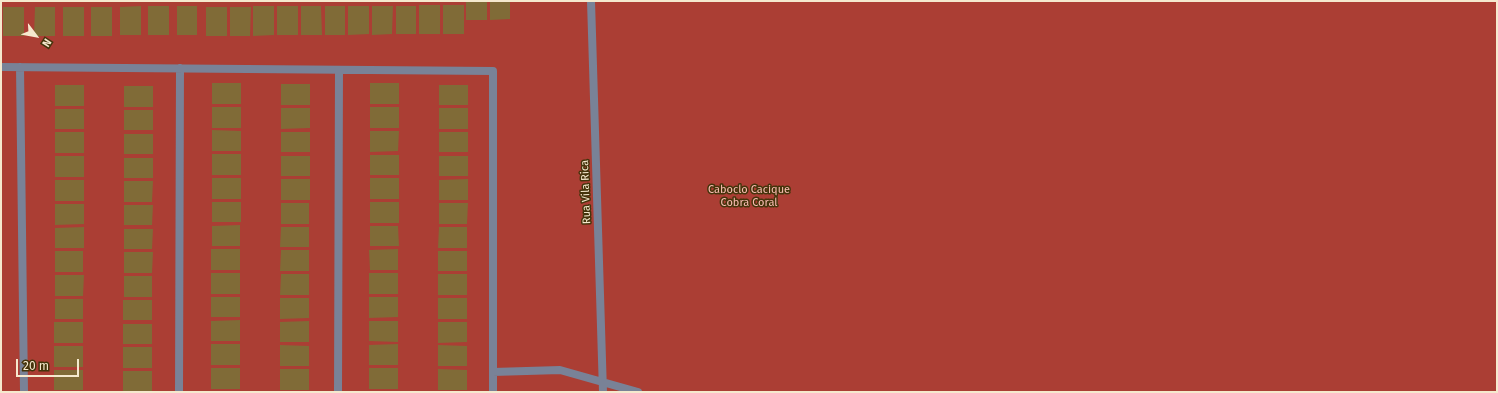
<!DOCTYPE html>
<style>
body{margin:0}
#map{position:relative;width:1498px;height:393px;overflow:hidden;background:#523e02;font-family:"Fira Sans",sans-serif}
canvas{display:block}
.frame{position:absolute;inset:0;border:2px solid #f5e9ce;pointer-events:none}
.north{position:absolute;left:16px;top:16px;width:40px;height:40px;-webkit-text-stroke:3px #44340b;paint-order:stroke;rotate:122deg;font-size:11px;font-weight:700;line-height:16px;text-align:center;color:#f5e9ce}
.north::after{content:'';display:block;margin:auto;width:14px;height:18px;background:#f5e9ce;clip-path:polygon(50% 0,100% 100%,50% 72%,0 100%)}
.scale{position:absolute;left:16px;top:359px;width:63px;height:18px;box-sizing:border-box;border:2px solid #f5e9ce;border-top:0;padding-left:5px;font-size:12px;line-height:14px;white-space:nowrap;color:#f5e9ce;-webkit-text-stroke:3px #44340b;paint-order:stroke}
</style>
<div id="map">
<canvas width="1498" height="393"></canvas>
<div class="frame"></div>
<div class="north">N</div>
<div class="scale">20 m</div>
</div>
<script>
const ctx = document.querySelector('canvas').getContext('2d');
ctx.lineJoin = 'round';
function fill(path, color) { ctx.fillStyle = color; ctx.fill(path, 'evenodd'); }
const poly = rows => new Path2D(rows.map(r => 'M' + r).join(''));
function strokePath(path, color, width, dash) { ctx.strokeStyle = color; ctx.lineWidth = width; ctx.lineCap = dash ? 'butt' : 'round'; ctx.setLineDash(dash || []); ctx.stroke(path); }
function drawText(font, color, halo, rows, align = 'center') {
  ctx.font = font + ' "Fira Sans",sans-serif'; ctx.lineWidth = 3; ctx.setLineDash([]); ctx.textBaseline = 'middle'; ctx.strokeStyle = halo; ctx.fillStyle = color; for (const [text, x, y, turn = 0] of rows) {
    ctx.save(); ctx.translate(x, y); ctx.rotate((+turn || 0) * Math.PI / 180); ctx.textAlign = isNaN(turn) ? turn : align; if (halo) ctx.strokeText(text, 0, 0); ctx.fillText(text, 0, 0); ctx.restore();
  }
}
const green = poly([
 [1,1,1497,1,1497,392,1,392]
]);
const building = poly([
 [466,1,487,1,487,20,466,20],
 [490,1,510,1,510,19,490,20],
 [419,5,440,5,440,34,419,34],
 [443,5,464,5,464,34,443,34],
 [141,6,141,35,120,35,120,7],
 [148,6,169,6,169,35,148,35],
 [177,6,197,6,197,35,177,35],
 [253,6,274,6,274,35,253,36],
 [277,6,298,6,298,35,277,35],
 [301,6,321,6,322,35,301,35],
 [325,6,345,6,345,35,325,35],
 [348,6,369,6,369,34,348,35],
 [372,6,393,6,392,34,372,35],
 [396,6,416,6,416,34,396,34],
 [3,7,24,7,24,36,3,36],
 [35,7,55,7,55,36,34,36],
 [63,7,84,7,84,36,63,36],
 [91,7,112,7,112,36,91,36],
 [206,7,227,7,227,36,206,36],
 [230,7,251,7,250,36,230,36],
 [212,83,241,83,241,104,212,104],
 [370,83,399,83,399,104,370,104],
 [281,84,310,84,310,105,281,105],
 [55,85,84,85,84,106,55,106],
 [439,85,468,85,468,105,439,105],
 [124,86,153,86,153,107,124,107],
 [212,107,241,107,241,128,212,128],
 [370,107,399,107,399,128,370,128],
 [281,108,310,108,310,128,281,129],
 [439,108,468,108,468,129,439,129],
 [55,109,84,109,84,129,55,129],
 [124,110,153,110,153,130,124,130],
 [212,130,241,131,241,151,212,151],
 [370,131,399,131,398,151,370,152],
 [55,132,84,132,84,153,55,153],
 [281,132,310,132,310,152,281,152],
 [439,132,468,132,468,152,439,152],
 [124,134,153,134,153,154,124,154],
 [212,154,241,154,241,175,212,175],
 [370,155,399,155,399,175,370,175],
 [55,156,84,156,84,177,55,177],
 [281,156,310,156,310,176,281,176],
 [439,156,468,156,468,176,439,176],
 [124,158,153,158,153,178,124,178],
 [212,178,241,178,241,199,212,199],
 [370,178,399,178,399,199,370,199],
 [281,179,310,179,310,200,281,200],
 [468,179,468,200,439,200,439,180],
 [55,180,84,180,84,201,55,201],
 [124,181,153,181,152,202,124,202],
 [212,202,241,202,241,222,212,222],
 [370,202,399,202,399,223,370,223],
 [281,203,309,203,309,224,281,224],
 [439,203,468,203,467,224,439,224],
 [55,204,84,204,84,224,55,225],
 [124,205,153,205,152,225,124,225],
 [240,225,240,246,212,246,212,226],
 [370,226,398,226,399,246,370,246],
 [84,227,84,248,55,248,55,228],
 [281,227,309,227,309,247,280,247],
 [439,227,467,227,467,248,438,248],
 [124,229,153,229,152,249,124,249],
 [211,249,240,249,240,270,211,270],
 [398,249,398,270,370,270,369,250],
 [281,250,309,250,309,271,280,271],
 [55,251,83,251,83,272,55,272],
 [438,251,467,251,467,271,438,271],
 [124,252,153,252,152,273,124,273],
 [211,273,240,273,240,294,211,294],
 [369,273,398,273,398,294,369,294],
 [281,274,309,274,309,295,280,295],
 [438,274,467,274,467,295,438,295],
 [55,275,84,275,83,296,55,296],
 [124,276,152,276,152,297,124,297],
 [211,297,240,297,240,317,211,317],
 [369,297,398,297,398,317,369,318],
 [280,298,309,298,309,318,280,319],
 [438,298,467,298,467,319,438,319],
 [55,299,83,299,83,319,55,319],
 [123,300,152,300,152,320,123,320],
 [240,320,240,341,211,341,211,321],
 [309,321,309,342,280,342,280,322],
 [369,321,398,321,398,342,369,341],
 [54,322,83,322,83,343,54,343],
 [438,322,467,322,467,342,438,343],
 [123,324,152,324,152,344,123,344],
 [211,344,240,344,240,365,211,365],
 [398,344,398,365,369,365,369,345],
 [280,345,309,346,309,366,280,366],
 [438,345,467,346,467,366,438,366],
 [54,346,83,346,83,367,54,367],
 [123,347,152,347,152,368,123,368],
 [211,368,240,368,240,389,211,389],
 [369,368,398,368,398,389,369,389],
 [280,369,309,369,309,390,280,390],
 [438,369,467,370,467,390,438,390],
 [54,370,83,370,83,390,54,390],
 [123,371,152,371,152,392,123,392]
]);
const minor = poly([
 [591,1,603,392],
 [1,67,493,71,493,392],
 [20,67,24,392],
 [493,372,560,370,638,392],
 [179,392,180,68],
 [338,392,339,70]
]);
const parkNames = [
 ["Caboclo Cacique",749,190],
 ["Cobra Coral",749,203]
];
const streetNames = [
 ["Rua Vila Rica",586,192,-92]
];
fill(green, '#ab3e34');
fill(building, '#806b37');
strokePath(minor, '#798297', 8);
drawText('11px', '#fbbdb4', '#44340b', parkNames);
drawText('11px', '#f5e9ce', '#44340b', streetNames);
</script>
